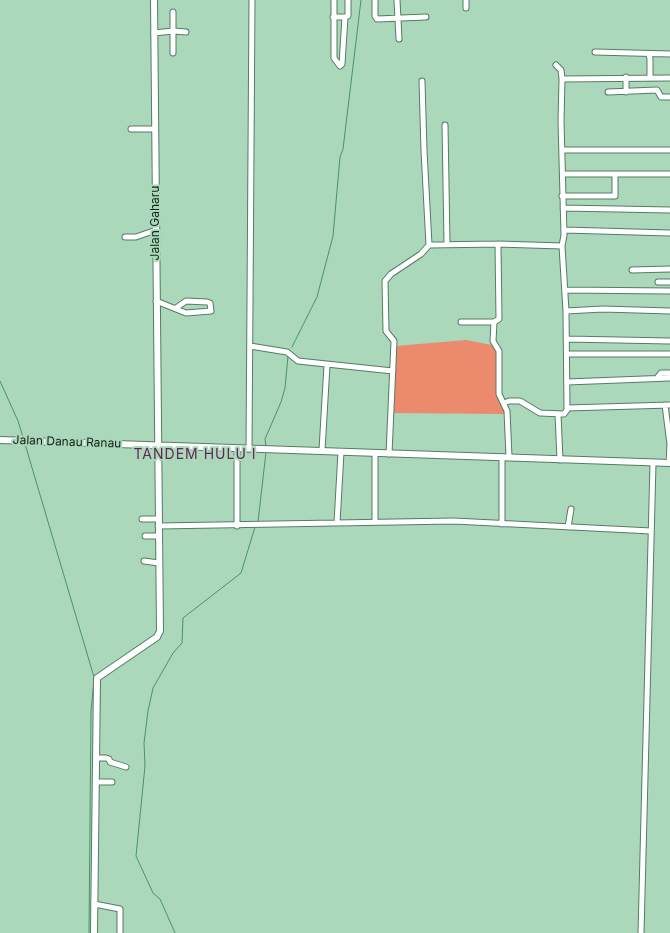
<!DOCTYPE html>
<style>
body{margin:0}
canvas{display:block;background:#abd8bb}
</style>
<canvas width="670" height="933"></canvas>
<script>
const ctx = document.querySelector('canvas').getContext('2d');
ctx.lineJoin = 'round';
function fill(path, color) { ctx.fillStyle = color; ctx.fill(path, 'evenodd'); }
const poly = rows => new Path2D(rows.map(r => 'M' + r).join(''));
function strokePath(path, color, width, dash) { ctx.strokeStyle = color; ctx.lineWidth = width; ctx.lineCap = dash ? 'butt' : 'round'; ctx.setLineDash(dash || []); ctx.stroke(path); }
function drawText(font, color, halo, rows, align = 'center') {
  ctx.font = font + ' Inter,sans-serif'; ctx.lineWidth = 4; ctx.setLineDash([]); ctx.textBaseline = 'middle'; ctx.strokeStyle = halo; ctx.fillStyle = color; for (const [text, x, y, turn = 0] of rows) {
    ctx.save(); ctx.translate(x, y); ctx.rotate((+turn || 0) * Math.PI / 180); ctx.textAlign = isNaN(turn) ? turn : align; if (halo) ctx.strokeText(text, 0, 0); ctx.fillText(text, 0, 0); ctx.restore();
  }
}
const green = poly([
 [466,340,492,345,497,350,499,397,505,408,505,414,394,413,396,346]
]);
const stream = poly([
 [292,347,317,297,333,236,340,157,343,149,361,0],
 [0,381,18,421,23,437],
 [25,444,94,677],
 [266,446,265,439,281,402,285,388,288,356],
 [258,522,266,452],
 [89,933,91,711,94,680],
 [175,933,160,899,153,893,136,856,145,766,144,743,148,711,153,688,173,653,182,643,183,618,241,573,255,527]
]);
const minor = poly([
 [334,0,334,58,340,66,342,64,345,17,348,16,348,0],
 [375,0,375,16,377,19,426,17],
 [397,0,399,39],
 [466,0,466,8],
 [333,17,345,17],
 [154,33,173,31,173,12],
 [595,52,670,54],
 [173,53,173,31,186,32],
 [649,55,650,59,650,78],
 [626,77,626,92],
 [562,79,670,78],
 [608,92,657,90,661,97,670,97],
 [445,125,447,244],
 [131,129,155,129],
 [562,150,670,150],
 [563,174,670,174],
 [562,196,615,196,615,174],
 [563,208,670,210],
 [564,230,670,233],
 [125,237,136,237,156,230],
 [498,244,562,246],
 [429,245,498,244,499,319,494,322,461,322],
 [632,270,670,269],
 [658,282,670,282],
 [565,290,670,291],
 [156,301,186,313,211,311,210,303,207,302,186,301,176,308],
 [566,311,603,309,670,311],
 [494,322,493,341,499,351,499,394,507,411,509,457],
 [566,339,670,341],
 [250,346,287,352,298,361,393,371],
 [567,354,670,354],
 [657,378,661,373,670,373],
 [567,382,670,378],
 [504,403,509,401,520,401,540,413,564,414,567,410,566,311,562,246,564,235,561,121,562,79,561,70,556,65],
 [665,405,670,444,669,463],
 [567,408,670,405],
 [558,414,560,460],
 [237,448,237,526],
 [249,449,252,0],
 [322,450,327,365],
 [389,454,394,341,386,331,385,281,391,274,421,254,429,245,424,151,422,81],
 [502,457,502,524],
 [142,519,158,519],
 [375,522,375,453],
 [337,523,341,452],
 [158,526,454,521,651,531],
 [568,527,571,509],
 [145,536,158,536],
 [144,561,159,563],
 [96,758,106,758,109,759,110,762,126,767],
 [96,782,112,782],
 [94,904,120,909,120,933],
 [641,933,653,463]
]);
const tertiary = poly([
 [0,440,670,463],
 [94,933,97,678,157,637,160,631,154,0]
]);
const streetNames = [
 ["Jalan Gaharu",155,223,-90],
 ["Jalan Danau Ranau",67,442,2]
];
const quarterNames = [
 ["TANDEM HULU I",195,455]
];
fill(green, '#ec8a6e');
strokePath(stream, '#459468', 1);
strokePath(minor, '#537d63', 7);
strokePath(tertiary, '#537d63', 8);
strokePath(minor, '#fff', 5);
strokePath(tertiary, '#fff', 6);
drawText('12px', '#102117', '#abd8bb', streetNames);
ctx.letterSpacing = '1px';
drawText('14px', '#602854', '#abd8bb', quarterNames);
ctx.letterSpacing = '0px';
</script>
